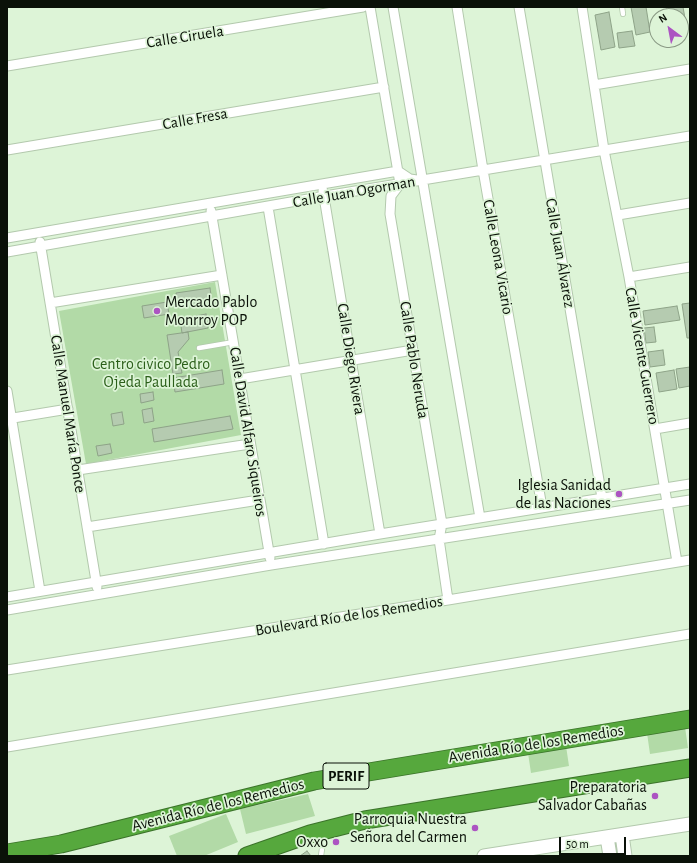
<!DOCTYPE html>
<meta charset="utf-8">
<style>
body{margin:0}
#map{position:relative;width:697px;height:863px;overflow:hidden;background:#ddf4d7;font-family:"Alegreya Sans",sans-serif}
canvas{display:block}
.frame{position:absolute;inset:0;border:8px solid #0a1108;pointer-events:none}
.north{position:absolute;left:649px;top:8px;width:40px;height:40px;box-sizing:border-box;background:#ddf4d7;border:1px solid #899984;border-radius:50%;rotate:328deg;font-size:11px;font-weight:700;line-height:16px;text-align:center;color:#0a1108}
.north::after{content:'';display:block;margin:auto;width:14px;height:18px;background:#ac54c2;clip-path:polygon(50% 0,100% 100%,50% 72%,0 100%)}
.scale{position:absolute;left:559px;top:837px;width:67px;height:18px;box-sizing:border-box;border:2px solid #0a1108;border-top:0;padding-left:5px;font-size:12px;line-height:14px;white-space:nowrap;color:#0a1108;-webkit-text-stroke:3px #ddf4d7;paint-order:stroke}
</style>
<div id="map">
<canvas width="697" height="863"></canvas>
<div class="frame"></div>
<div class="north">N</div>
<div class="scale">50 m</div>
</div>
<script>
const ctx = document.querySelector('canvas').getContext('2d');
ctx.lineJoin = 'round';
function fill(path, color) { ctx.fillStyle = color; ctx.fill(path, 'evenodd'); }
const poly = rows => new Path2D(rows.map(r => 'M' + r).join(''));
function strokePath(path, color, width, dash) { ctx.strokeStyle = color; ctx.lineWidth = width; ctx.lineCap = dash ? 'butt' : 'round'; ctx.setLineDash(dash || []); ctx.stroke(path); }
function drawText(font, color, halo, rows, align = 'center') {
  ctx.font = font + ' "Alegreya Sans",sans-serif'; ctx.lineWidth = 3.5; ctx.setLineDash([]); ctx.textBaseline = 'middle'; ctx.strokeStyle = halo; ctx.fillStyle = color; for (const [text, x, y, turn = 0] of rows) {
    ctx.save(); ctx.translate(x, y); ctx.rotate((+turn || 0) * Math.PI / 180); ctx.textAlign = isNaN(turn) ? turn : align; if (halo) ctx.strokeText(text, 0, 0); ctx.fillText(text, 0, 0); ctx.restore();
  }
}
const green = poly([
 [215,282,241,435,86,464,59,311],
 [685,727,688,748,650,754,647,733],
 [566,746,569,766,531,773,528,753],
 [308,794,315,816,246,834,240,809],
 [226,814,238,842,204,856,177,856,169,836]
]);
const building = poly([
 [631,7,646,7,650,32,636,35,631,7],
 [666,7,683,7,687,30,681,31,681,16,668,16,666,7],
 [609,12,615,47,601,50,595,15,609,12],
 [632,31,635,46,619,48,617,33,632,31],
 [210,288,212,302,178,307,176,293,210,288],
 [167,302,169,314,144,318,142,306,167,302],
 [690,303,690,338,687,338,682,304,690,303],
 [677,306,680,320,645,325,643,311,677,306],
 [206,314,208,328,182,333,180,319,206,314],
 [654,327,656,342,646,343,644,328,654,327],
 [188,332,189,339,178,352,182,373,173,374,167,335,188,332],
 [663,350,665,365,650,367,648,352,663,350],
 [690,367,690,386,679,388,676,369,690,367],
 [222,370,224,384,175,392,173,378,222,370],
 [674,370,677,389,659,392,656,373,674,370],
 [153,392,154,400,141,403,140,394,153,392],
 [152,408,154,421,144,423,142,410,152,408],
 [122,412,124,424,113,426,111,414,122,412],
 [230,416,233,429,154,442,152,429,230,416],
 [110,444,112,453,98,456,96,446,110,444],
 [307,851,311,856,300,856,307,851]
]);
const lane = poly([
 [622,7,623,14],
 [199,348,234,342],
 [321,856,324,834]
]);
const street = poly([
 [370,7,400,184,391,196,390,214,442,524,439,539,448,600],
 [393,7,480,518],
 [457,7,483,170,542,507],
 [519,7,602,498],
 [582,7,604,150,629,277,677,562],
 [7,66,363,7],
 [594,85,690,69],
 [7,150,384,87],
 [323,191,380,534],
 [268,207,324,544],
 [211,211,270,558],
 [618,215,690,203],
 [7,238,398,171,410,179,417,180],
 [40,242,97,587],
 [7,252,325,196,690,136],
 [629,277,690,267],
 [50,303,222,275],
 [240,379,413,350],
 [7,391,40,591],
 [7,419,68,409],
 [655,429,690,423],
 [78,470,250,444],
 [87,527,259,500],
 [7,597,380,534,690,484],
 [7,610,271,565,690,500],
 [7,670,448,600,690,560],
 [7,747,690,634]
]);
const secondary = poly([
 [622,835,625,856],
 [607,837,610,856],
 [484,856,690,824]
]);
const highway = poly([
 [7,853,61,844,314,781,690,719],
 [247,856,310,834,365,820,690,768]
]);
const markers = [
 [157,311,4,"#ac54c2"],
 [619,494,4,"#ac54c2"],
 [655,796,4,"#ac54c2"],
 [475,828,4,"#ac54c2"],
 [336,842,4,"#ac54c2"]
];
const shields = [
 [346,776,46]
];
const shieldNames = [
 ["PERIF",346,776]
];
const streetNames = [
 ["Calle Ciruela",185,37,-9],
 ["Calle Fresa",195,119,-10],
 ["Calle Juan Ogorman",354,192,-10],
 ["Calle Juan Álvarez",560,253,80],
 ["Calle Leona Vicario",498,257,80],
 ["Calle Vicente Guerrero",642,356,80],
 ["Calle Diego Rivera",351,359,81],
 ["Calle Pablo Neruda",414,360,81],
 ["Calle Manuel María Ponce",68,414,81],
 ["Calle David Alfaro Siqueiros",248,432,81],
 ["Boulevard Río de los Remedios",349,616,-9],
 ["Avenida Río de los Remedios",536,744,-9],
 ["Avenida Río de los Remedios",218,805,-14]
];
const poiNames = [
 ["Mercado Pablo",165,302,"left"],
 ["Monrroy POP",165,320,"left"],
 ["Iglesia Sanidad",611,485],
 ["de las Naciones",611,503],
 ["Preparatoria",647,787],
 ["Salvador Cabañas",647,805],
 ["Parroquia Nuestra",467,819],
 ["Señora del Carmen",467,837],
 ["Oxxo",328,842]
];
const parkNames = [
 ["Centro civico Pedro",151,364],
 ["Ojeda Paullada",151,382]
];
fill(green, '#b2daa7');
fill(building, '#b5cbb0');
strokePath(building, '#8ea388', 1);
strokePath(lane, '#b3c9ad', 6);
strokePath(street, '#b3c9ad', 11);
strokePath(secondary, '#b3c9ad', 15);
strokePath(highway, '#3b732a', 19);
strokePath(lane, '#fff', 4.5);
strokePath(street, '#fff', 9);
strokePath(secondary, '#fff', 13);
strokePath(highway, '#56a83d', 17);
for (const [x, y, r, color] of markers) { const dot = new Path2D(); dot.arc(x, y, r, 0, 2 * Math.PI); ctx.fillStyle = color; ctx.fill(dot); strokePath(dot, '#ddf4d7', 1.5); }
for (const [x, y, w] of shields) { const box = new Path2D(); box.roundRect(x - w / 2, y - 13, w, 26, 3); ctx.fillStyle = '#ddf4d7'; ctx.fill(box); strokePath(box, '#0a1108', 1); }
drawText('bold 15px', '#0a1108', null, shieldNames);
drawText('16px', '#0a1108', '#ddf4d7', streetNames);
drawText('16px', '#0a1108', '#ddf4d7', poiNames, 'right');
drawText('16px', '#2b5f1a', '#ddf4d7', parkNames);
</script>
